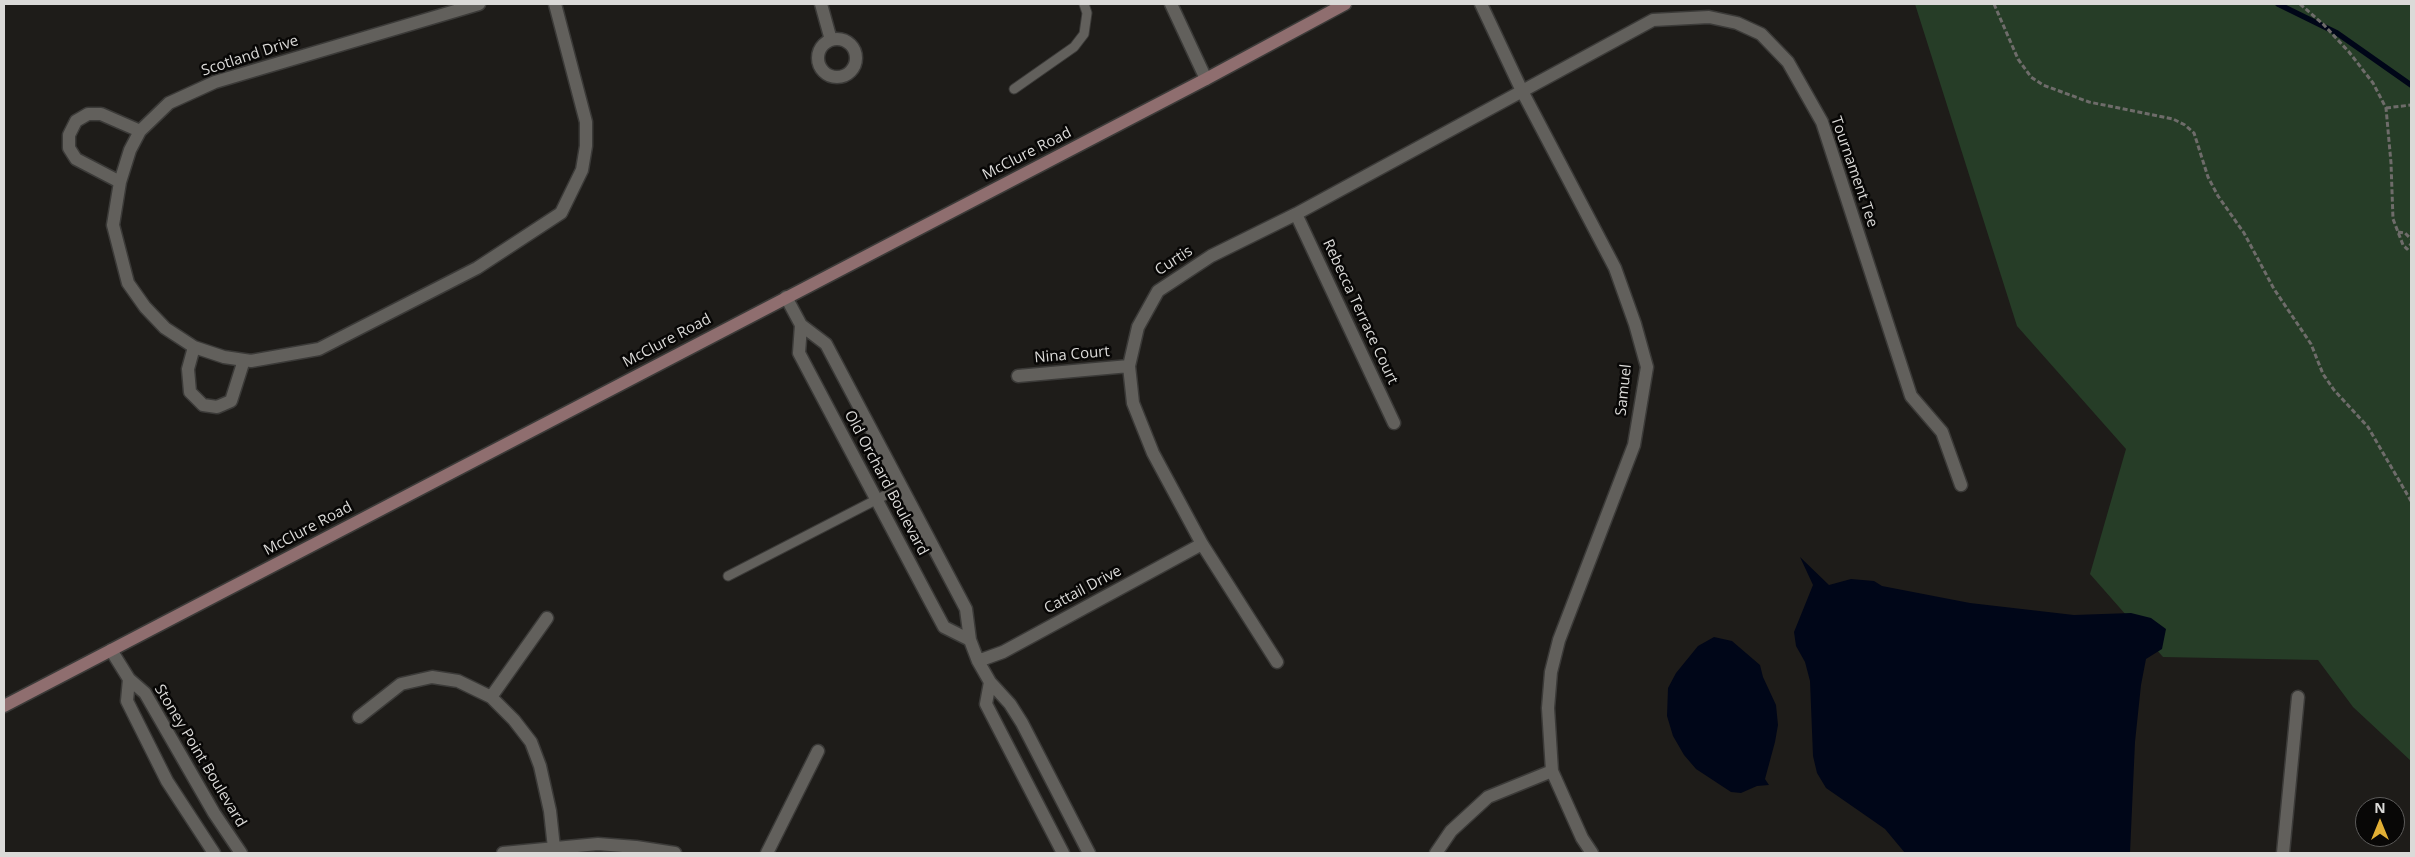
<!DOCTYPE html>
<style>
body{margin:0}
#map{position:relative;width:2415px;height:857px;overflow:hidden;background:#1e1c19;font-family:"Open Sans",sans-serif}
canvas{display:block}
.frame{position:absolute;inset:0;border:5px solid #dbdad8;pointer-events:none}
.north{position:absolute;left:2355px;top:797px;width:50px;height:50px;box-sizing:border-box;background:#080706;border:1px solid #5c5b5a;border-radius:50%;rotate:0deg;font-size:14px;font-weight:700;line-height:20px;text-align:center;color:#dbdad8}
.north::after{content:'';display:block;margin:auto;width:18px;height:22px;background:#e2af34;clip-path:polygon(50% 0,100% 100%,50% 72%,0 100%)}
</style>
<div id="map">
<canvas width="2415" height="857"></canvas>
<div class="frame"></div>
<div class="north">N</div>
</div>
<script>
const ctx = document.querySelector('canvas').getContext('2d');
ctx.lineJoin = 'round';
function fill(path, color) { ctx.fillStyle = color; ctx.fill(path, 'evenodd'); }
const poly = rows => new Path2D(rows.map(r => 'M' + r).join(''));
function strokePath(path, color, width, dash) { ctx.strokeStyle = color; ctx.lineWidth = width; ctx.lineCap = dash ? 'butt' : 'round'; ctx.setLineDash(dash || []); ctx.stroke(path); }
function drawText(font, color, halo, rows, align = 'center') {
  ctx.font = font + ' "Open Sans",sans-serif'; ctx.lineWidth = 5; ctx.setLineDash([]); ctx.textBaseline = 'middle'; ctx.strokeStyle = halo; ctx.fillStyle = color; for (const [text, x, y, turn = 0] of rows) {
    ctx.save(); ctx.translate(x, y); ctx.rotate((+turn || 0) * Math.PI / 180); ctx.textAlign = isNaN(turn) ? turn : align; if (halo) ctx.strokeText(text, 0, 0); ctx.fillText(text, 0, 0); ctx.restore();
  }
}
const green = poly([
 [1915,4,2411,4,2411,761,2353,707,2318,660,2163,657,2090,574,2126,449,2017,326]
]);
const water = poly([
 [1800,557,1829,585,1851,579,1874,581,1882,586,1970,603,2074,615,2131,613,2151,618,2166,629,2162,649,2146,659,2141,685,2135,742,2130,853,1905,853,1885,829,1826,788,1817,773,1813,756,1810,681,1805,662,1796,646,1794,632,1813,585],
 [1714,637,1732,641,1760,665,1763,677,1776,705,1778,725,1775,742,1765,779,1769,785,1757,786,1741,793,1731,792,1696,769,1684,755,1673,736,1667,716,1668,688,1676,673,1698,646]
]);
const stream = poly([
 [2278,4,2337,33,2411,85]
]);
const path = poly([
 [1994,4,2018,59,2031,77,2043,85,2089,102,2173,119,2185,125,2194,133,2208,177,2218,196,2244,233,2274,289,2311,344,2323,374,2334,390,2368,427,2411,501],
 [2300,4,2323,24,2349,52,2373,83,2386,108,2391,163,2393,219,2403,245,2407,249,2411,244],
 [2386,108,2411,105],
 [2398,232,2405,233,2411,239]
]);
const lane = poly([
 [1014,89,1074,47,1084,34,1087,13,1084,4],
 [728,576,901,487]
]);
const street = poly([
 [479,4,215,82,169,103,140,131,130,150,120,182,113,225,128,283,145,307,165,328,194,347,224,357,251,361,319,349,477,268,561,213,582,170,586,146,586,122,555,4],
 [821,4,831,40],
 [1171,4,1206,79],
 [1481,4,1522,91,1615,268,1635,324,1647,367,1634,445,1559,640,1551,672,1548,708,1552,771,1582,838,1592,853],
 '818 58a19 19 0 1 1 38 0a19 19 0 1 1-38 0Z',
 [120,182,76,159,69,148,69,135,76,121,88,114,101,114,140,131],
 [1296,214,1394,423],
 [786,297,801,325,826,344,966,609,970,640,978,661,990,682,1010,704,1022,723,1089,853],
 [801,325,799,353,929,599,944,627,970,640],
 [194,347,188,369,190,392,203,405,217,407,231,401,244,360],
 [1018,376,1129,366],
 [111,650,129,679,145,693,214,813,241,853],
 [978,661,1003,652,1202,544],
 [1277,662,1202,544,1153,453,1133,403,1129,366,1138,327,1158,291,1211,256,1296,214,1653,20,1709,17,1737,23,1761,34,1788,62,1822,122,1911,396,1942,432,1961,485],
 [129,679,127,701,167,781,214,853],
 [990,682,986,704,1063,853],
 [491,697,547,618],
 [359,717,401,684,432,677,458,681,491,697,514,720,531,742,540,766,550,811,554,848],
 [503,853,598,844,636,847,675,853],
 [767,853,818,751],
 [1436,853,1451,831,1488,797,1552,771],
 [2283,853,2298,697]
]);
const secondary = poly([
 [4,706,1206,79,1345,4]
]);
const streetNames = [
 ["Scotland Drive",250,56,-18],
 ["McClure Road",1027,154,-27],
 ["Tournament Tee",1854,172,71],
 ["Curtis",1174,261,-33],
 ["Rebecca Terrace Court",1360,312,65],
 ["McClure Road",667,341,-28],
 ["Nina Court",1072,355,-5],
 ["Samuel",1624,390,-84],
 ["Old Orchard Boulevard",886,483,62],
 ["McClure Road",308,529,-28],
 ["Cattail Drive",1083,590,-28],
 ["Stoney Point Boulevard",200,756,59]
];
fill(green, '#263d27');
fill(water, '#000618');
strokePath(stream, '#000618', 5.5);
strokePath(lane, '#3b3a38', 11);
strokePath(street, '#3b3a38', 15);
strokePath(secondary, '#3b3a38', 15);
strokePath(path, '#6e6c6a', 3, [5, 2.5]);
strokePath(lane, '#62605c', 9);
strokePath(street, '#62605c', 12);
strokePath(secondary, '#8f6e6f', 12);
drawText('15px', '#dbdad8', '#080706', streetNames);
</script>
